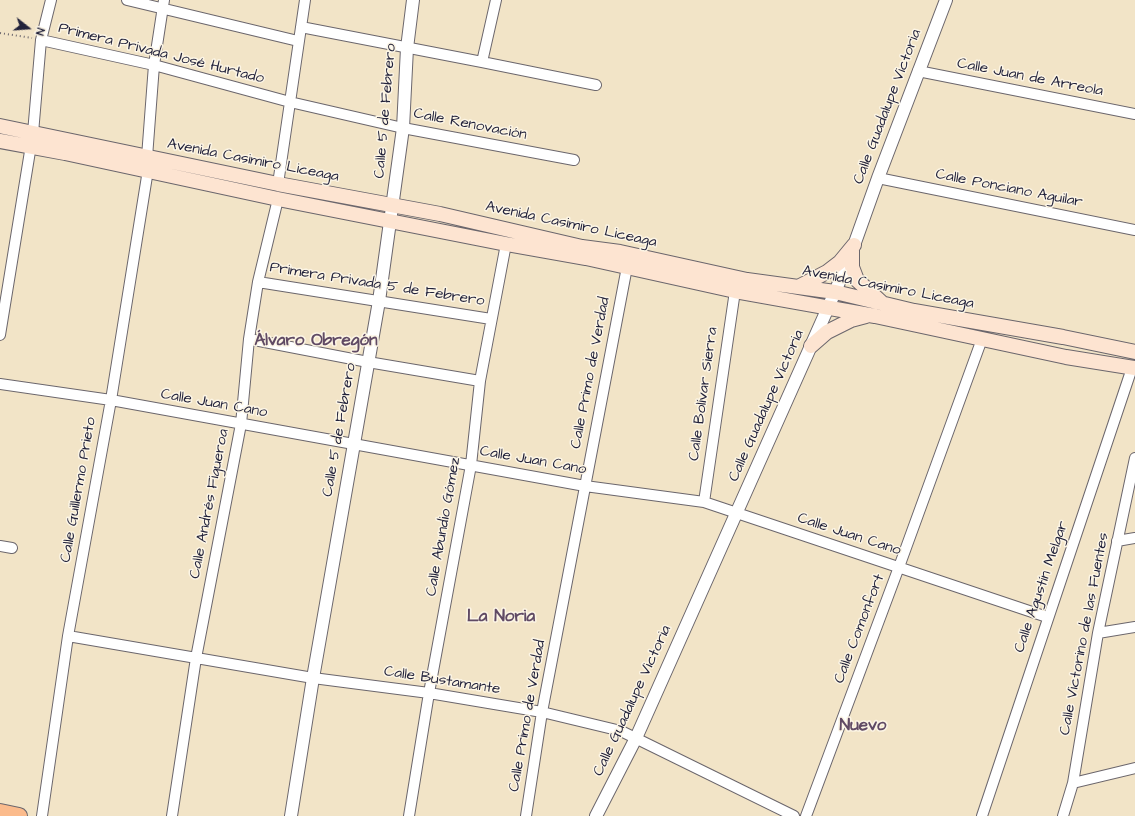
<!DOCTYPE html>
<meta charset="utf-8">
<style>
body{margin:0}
#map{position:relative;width:1135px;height:816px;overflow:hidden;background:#f2e4c7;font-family:"Architects Daughter",sans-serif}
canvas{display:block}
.north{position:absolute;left:8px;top:8px;width:40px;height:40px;-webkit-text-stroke:3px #fcf5e5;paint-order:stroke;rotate:107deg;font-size:11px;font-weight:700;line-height:16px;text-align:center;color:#22223b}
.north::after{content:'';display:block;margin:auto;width:14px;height:18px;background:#22223b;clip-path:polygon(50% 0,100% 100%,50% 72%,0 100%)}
</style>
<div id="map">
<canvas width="1135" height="816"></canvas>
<div class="north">N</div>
</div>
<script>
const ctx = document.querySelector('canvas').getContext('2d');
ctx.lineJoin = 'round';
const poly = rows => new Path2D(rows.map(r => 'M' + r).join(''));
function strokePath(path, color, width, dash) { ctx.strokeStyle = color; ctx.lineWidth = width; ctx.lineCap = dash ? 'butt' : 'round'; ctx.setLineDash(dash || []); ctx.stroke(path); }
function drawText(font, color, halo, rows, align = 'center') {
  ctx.font = font + ' "Architects Daughter",sans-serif'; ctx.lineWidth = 3; ctx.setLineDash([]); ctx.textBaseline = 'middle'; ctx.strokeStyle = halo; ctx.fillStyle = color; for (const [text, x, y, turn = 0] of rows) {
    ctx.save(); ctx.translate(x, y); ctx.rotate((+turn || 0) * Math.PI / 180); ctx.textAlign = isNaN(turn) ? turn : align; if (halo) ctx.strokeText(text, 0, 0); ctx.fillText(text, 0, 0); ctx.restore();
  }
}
const path = poly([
 [0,33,32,38]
]);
const minor = poly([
 [127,0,298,41],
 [301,27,482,62,596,85],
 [41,40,154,65,290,102,403,128,574,160],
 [482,62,496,0],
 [918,71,1135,114],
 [147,157,154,65,164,0],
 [878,178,1135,230],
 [278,184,305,0],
 [258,282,491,319],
 [0,335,33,133,41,40,51,0],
 [249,339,368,362,480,381],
 [0,384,111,400,585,486,704,502,1047,617],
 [704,502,735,291],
 [1117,541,1135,538],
 [0,546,12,548],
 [1098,633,1135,627],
 [68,636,313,678,429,693,542,712,621,731,794,816],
 [1073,783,1135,768],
 [42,816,68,636,111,400,148,170],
 [172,816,196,658,241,424,249,339,258,282,278,199],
 [409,816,429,693,471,465,480,381,506,244],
 [526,816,542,712,627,267],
 [806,816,899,567,982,339],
 [982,816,1132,368],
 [1063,816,1073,783,1098,633,1135,458]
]);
const tertiary = poly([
 [291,816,313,678,379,301,403,128,407,48,413,0],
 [596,816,636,738,835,292,852,251,878,178,946,0]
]);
const secondary = poly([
 [0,126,278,184,440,214,582,247,620,252,747,280,835,292,914,311,1063,337,1135,352],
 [0,141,65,153,278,199,506,244,586,258,735,291,875,316,1066,357,1135,368],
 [852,251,852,267,857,280,881,302],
 [798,287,827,272,840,262,854,245],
 [811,346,827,332,851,320,866,316]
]);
const primary = poly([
 [0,812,19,816]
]);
const streetNames = [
 ["Primera Privada José Hurtado",161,54,14],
 ["Calle Juan de Arreola",1030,78,11],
 ["Calle Guadalupe Victoria",888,107,-69],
 ["Calle 5 de Febrero",386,111,-85],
 ["Calle Renovación",470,125,11],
 ["Avenida Casimiro Liceaga",253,161,11],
 ["Calle Ponciano Aguilar",1009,189,11],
 ["Avenida Casimiro Liceaga",571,225,12],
 ["Primera Privada 5 de Febrero",377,285,9],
 ["Avenida Casimiro Liceaga",888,288,11],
 ["Calle Primo de Verdad",591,373,-79],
 ["Calle Bolívar Sierra",704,394,-82],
 ["Calle Juan Cano",214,404,10],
 ["Calle Guadalupe Victoria",767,406,-66],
 ["Calle 5 de Febrero",340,430,-80],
 ["Calle Juan Cano",533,461,10],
 ["Calle Guillermo Prieto",79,490,-80],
 ["Calle Andrés Figueroa",210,504,-79],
 ["Calle Abundio Gómez",444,527,-80],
 ["Calle Juan Cano",849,535,18],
 ["Calle Agustín Melgar",1042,587,-71],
 ["Calle Comonfort",860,629,-69],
 ["Calle Victorino de las Fuentes",1085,634,-79],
 ["Calle Bustamante",442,681,9],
 ["Calle Guadalupe Victoria",633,701,-65],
 ["Calle Primo de Verdad",528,716,-80]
];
const quarterNames = [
 ["Álvaro Obregón",316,341],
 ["La Noria",501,617],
 ["Nuevo",863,726]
];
strokePath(minor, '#6b666c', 12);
strokePath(tertiary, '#6b666c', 14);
strokePath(secondary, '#6b666c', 16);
strokePath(primary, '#6b666c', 18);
strokePath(path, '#6b666c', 2, [1, 3]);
strokePath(minor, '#fff', 10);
strokePath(tertiary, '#fff', 12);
strokePath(secondary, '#fde4d1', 14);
strokePath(primary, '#fbbb8c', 16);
drawText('15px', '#22223b', '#fcf5e5', streetNames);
drawText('bold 17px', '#604a64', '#fcf5e5', quarterNames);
</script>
